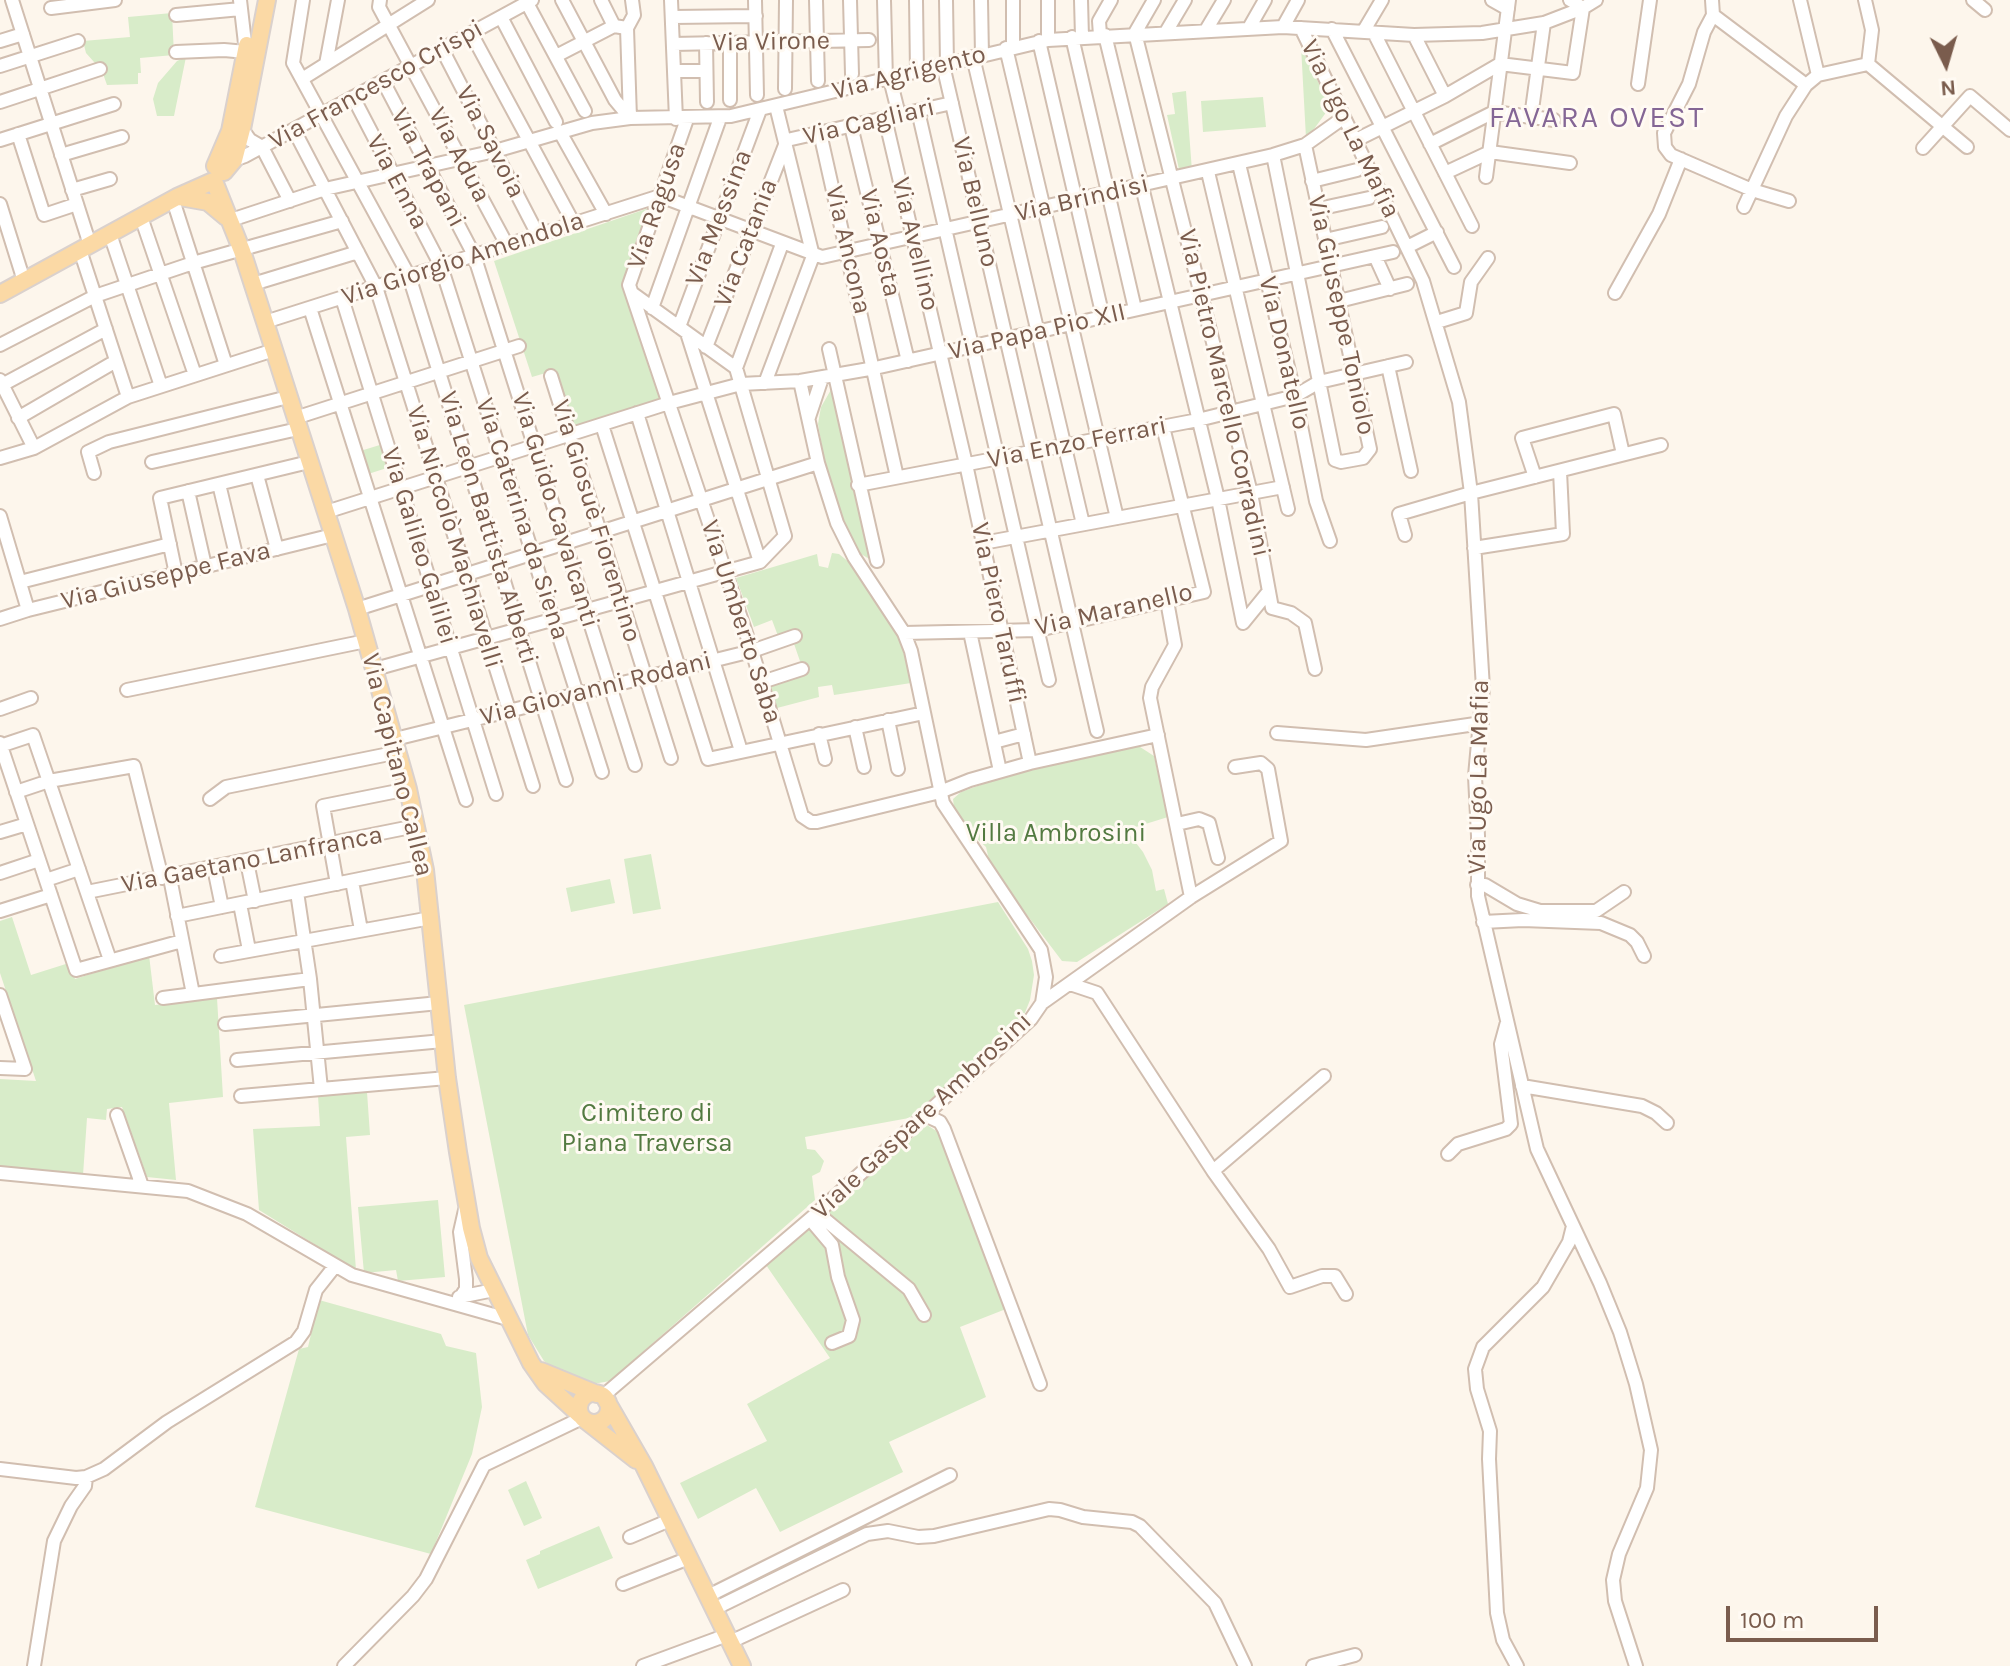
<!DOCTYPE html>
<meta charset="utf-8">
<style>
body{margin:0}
#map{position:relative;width:2010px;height:1666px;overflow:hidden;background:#fdf6ec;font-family:Karla,sans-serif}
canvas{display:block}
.north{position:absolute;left:1906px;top:24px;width:80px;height:80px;-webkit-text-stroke:6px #fffaf3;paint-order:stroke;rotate:175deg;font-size:22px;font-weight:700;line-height:32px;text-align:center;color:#7a5c4d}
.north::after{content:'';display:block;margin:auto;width:28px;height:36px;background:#7a5c4d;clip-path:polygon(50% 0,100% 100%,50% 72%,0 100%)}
.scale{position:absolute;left:1726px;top:1606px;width:152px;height:36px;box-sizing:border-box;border:4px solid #7a5c4d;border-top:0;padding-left:10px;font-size:24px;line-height:28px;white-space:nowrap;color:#7a5c4d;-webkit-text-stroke:6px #fffaf3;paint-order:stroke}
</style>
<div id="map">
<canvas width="2010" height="1666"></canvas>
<div class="north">N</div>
<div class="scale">100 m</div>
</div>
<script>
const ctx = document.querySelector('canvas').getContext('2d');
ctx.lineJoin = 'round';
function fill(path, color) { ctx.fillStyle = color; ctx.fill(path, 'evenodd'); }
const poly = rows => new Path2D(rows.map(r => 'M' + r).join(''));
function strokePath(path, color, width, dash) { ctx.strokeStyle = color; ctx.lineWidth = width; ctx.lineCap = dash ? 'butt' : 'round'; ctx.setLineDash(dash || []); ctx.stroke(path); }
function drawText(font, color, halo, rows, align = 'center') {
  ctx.font = font + ' Karla,sans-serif'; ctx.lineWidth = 6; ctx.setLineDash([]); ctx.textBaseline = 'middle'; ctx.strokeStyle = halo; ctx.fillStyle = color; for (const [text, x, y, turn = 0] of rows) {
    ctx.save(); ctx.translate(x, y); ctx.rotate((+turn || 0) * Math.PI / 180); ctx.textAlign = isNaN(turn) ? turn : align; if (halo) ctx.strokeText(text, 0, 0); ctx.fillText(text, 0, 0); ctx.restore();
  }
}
const green = poly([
 [172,13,174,55,140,58,141,73,138,73,138,84,107,85,102,71,86,53,83,41,130,37,128,17],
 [1301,46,1330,107,1306,140,1306,138],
 [186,57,174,116,157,116,153,99,158,83,177,61],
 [1186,91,1192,171,1180,174,1167,115,1175,114,1172,93],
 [1263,97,1266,127,1203,132,1201,101],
 [649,208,632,251,626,291,662,399,574,428,556,370,532,377,494,261],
 [832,388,871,560,861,554,853,545,839,516,824,458,818,424,821,407],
 [383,444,390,467,365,475,357,452],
 [832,553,839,554,855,567,893,627,902,646,911,683,834,695,832,685,818,687,819,697,777,708,769,680,801,664,793,641,781,644,772,620,754,627,736,578,817,554,819,566,828,568],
 [1137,745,1154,756,1168,817,1126,830,1143,852,1152,870,1156,891,1164,889,1168,904,1077,962,1062,961,1008,890,989,860,986,847,966,829,954,808,953,799,961,792,1013,773],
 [651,854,661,909,633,914,624,859],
 [610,879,615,903,571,912,566,888],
 [998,902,1028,949,1032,961,1034,975,1030,1000,1024,1015,1012,1030,909,1118,805,1137,807,1149,815,1150,824,1161,820,1172,812,1176,815,1200,610,1381,593,1384,556,1370,544,1361,528,1335,464,1005],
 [12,917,31,975,69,963,75,979,149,955,155,1005,217,998,223,1097,169,1103,176,1180,147,1177,122,1107,107,1109,106,1120,87,1118,83,1175,0,1168,0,1079,36,1081,0,973,0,921],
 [367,1092,370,1135,346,1137,356,1270,259,1210,253,1129,320,1126,318,1096],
 [927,1125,941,1134,1006,1309,960,1327,986,1397,889,1442,903,1472,780,1532,756,1488,698,1519,680,1483,767,1441,747,1404,830,1358,766,1265],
 [438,1200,445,1277,398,1281,396,1270,364,1273,358,1207],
 [319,1300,441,1334,446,1346,476,1353,482,1407,472,1454,431,1554,255,1507,299,1349,308,1347],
 [526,1481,542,1518,524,1526,508,1490],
 [599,1526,613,1558,538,1589,526,1560,540,1554,540,1551]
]);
const minor = poly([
 [12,0,90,245],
 [303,0,293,63,409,276,566,780],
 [380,0,379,7,507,245],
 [528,0,527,3,585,111],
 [562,0,615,100,630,118],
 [601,0,614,26],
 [671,0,676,119],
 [755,0,757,95],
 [816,0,818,81],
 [850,0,852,74],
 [884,0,886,80],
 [916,0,917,72],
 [946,0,947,64],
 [981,0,982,55],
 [1013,0,1013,47],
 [1048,0,1048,40],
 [1081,0,1082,37],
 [1154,0,1135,33,1251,493,1272,608,1291,613,1305,623,1315,669],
 [1492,0,1508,9],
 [1712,0,1713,15,1704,32,1689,84,1664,133,1665,147,1671,155,1752,190,1789,201],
 [1800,0,1818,75],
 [1865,0,1872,30,1868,64,1967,147],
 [1973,0,1985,10],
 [51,8,115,0],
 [176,15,241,9],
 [1713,15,1806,85],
 [501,17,556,122],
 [672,17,756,16],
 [1283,27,1298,0],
 [1249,28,1265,0],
 [1301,28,1423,281,1459,402,1471,493,1483,688,1475,776,1478,836,1478,896,1537,1149,1600,1283,1620,1332,1636,1384,1651,1450,1647,1488,1619,1554,1613,1580,1615,1601,1636,1666],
 [1332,29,1454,267],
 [1206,30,1224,0],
 [1166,32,1185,0],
 [1363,32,1382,0],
 [471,33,574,224],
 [1374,33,1472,226],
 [1100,35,1099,21,1111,0],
 [1105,35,1218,499,1243,623,1269,591],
 [1414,35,1445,96],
 [1072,37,1135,309],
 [0,41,23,34],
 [1039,41,1103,317],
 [706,43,707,102],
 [730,43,730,100],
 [673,44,869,40],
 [1006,48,1117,518],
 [442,49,538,235],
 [176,52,224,50,246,52,240,0],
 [556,56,614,26,627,28],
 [973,57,1083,524],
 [326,64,338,0],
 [943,65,1097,731],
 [0,66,78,41],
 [674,71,706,71],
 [302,79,428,0],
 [890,79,899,115],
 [383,81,474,255,635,765],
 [1638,84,1650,0],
 [785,89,786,0],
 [353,97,441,266,602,772],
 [0,102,100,69],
 [918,111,1049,680],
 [1531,117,1544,23],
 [630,118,627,28,634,15,632,0],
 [885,118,966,464,1030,763],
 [687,119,629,285,752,651,802,816,811,822,817,822,940,792,970,780,1030,763,1158,735],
 [851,126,908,361],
 [242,129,250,140,262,147,290,201],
 [294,130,376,287,533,786],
 [560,132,606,214],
 [820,133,897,477],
 [18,134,44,215,77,204],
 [0,140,114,104],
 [1354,141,1445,96,1500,64,1573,73,1583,8,1570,0],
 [1430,144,1494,112,1554,120],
 [1923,148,1970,96,2010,130],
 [61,155,122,137],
 [1273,155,1335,460,1341,462,1363,458,1370,449,1305,145],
 [228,162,245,156,532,0],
 [1239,164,1295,396,1316,501,1330,541],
 [1208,172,1288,509],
 [1445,173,1490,152,1570,163],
 [1486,177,1509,0],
 [1312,181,1357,170],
 [72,190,110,179],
 [173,200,226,365],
 [0,204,24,281],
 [1744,207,1786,116,1806,85,1818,75,1868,64],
 [1318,209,1369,198],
 [141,217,195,375],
 [231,220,325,189,495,151,592,123,630,118,731,116,1048,40,1283,27,1414,35,1482,33,1544,23,1583,8,1596,0],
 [110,234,161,386],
 [1325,240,1382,227],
 [1407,247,1437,232],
 [80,250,128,397],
 [1375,256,1390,289],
 [253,284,358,252],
 [1615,293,1659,214,1681,159],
 [342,298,496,794],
 [1339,301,1407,284],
 [310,308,466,800],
 [652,308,720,118],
 [265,322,660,196,822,257,1273,155,1305,145,1343,118],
 [1437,322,1466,313,1471,282,1488,258],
 [679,327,760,110],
 [687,333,760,562],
 [0,345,95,296,193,263,342,221],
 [706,347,787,140,952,103],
 [829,349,877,561],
 [1388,366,1411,471],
 [736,368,782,244],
 [551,376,671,758],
 [0,380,34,448],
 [765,383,813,256,776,106],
 [2,385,106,329],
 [637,413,741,751],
 [809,417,822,378],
 [18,418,116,361],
 [295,418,519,346],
 [602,425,708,759,924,713],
 [0,458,34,448,128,397,274,350],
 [152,462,298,429],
 [94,473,88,452,109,442,288,397],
 [257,475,277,549],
 [1535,477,1522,438,1614,414,1623,454],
 [219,484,237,559],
 [858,485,1198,420,1295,396,1319,382,1406,362],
 [188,491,205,566],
 [326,512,669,403,741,384,800,381,875,368,1393,252],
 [0,516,28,610],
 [1405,535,1399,514,1471,493,1661,445],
 [983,543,1283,487],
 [1474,548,1563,534,1560,471],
 [176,574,160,498,309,462],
 [20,582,170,544],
 [1167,601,1175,645,1152,687,1150,698,1191,897],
 [357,609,818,463],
 [0,619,28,610,333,535],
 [970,632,1000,771],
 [904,633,1038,630,1204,592,1163,427],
 [375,669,760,562,785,536,736,368,632,293],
 [762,682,802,669],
 [127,690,366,641],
 [0,709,31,698],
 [888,720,898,769],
 [855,727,864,767],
 [1277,733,1366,740,1482,723],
 [819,734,825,759],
 [395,739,752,651,795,636],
 [994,742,1024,734],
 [0,743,76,970,182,941],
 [0,746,33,735,110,960],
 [16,792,49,781,134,766,162,878],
 [210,799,226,787,399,752],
 [1177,824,1199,819,1209,823,1218,858],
 [0,832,27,824],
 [247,862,255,901],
 [214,868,222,907],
 [0,873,39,860],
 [170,878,193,994],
 [46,880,79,869],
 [352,881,361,930],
 [337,884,323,806,408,789],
 [1477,885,1485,885,1517,904,1540,911,1596,911,1624,892],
 [87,892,416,826],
 [297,892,310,979,321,1089],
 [240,904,249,950],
 [0,911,51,895],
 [177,916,424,866],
 [1483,922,1523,920,1601,923,1630,935,1637,942,1644,956],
 [221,956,431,918],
 [1070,984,1097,993,1213,1171,1269,1249,1290,1287,1322,1276,1335,1276,1346,1294],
 [0,995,25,1069,0,1068],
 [163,998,310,979],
 [1042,1003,1191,897,1281,841,1268,769,1261,763,1235,767],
 [225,1024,439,1003],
 [237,1060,443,1041],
 [1522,1086,1642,1106,1656,1113,1667,1123],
 [241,1096,447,1078],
 [117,1115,142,1186],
 [925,1115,940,1122,944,1129,1040,1384],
 [1448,1154,1458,1144,1506,1129,1511,1124,1501,1044,1507,1022],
 [1213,1171,1324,1076],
 [0,1173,188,1191,247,1214,352,1275,508,1319],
 [817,1213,909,1289,924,1315],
 [810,1219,832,1245,838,1277,853,1320,849,1336,832,1343],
 [462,1295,466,1289,466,1279,460,1232,465,1210],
 [459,1297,494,1290],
 [603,1396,817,1213,1031,1019,1042,1003,1046,977,1041,950,943,803,911,651,904,633,854,557,837,523,818,463,800,381],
 [0,1469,76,1478,86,1477,104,1469,167,1422,296,1342,304,1331,316,1290,335,1266],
 [630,1537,670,1520],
 [623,1584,689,1558],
 [708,1596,950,1475],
 [714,1609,867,1534,888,1531,918,1537,934,1536,1049,1509,1060,1510,1083,1517,1132,1522,1140,1526,1215,1603,1245,1666],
 [730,1642,843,1590],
 [34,1666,54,1541,71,1506,85,1486,86,1477],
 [344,1666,413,1596,426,1579,484,1465,582,1418],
 [643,1666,727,1635],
 [1313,1666,1355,1655],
 [1517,1666,1503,1640,1497,1613,1489,1459,1490,1431,1477,1389,1475,1369,1483,1347,1543,1287,1569,1242,1573,1226]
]);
const major = poly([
 [215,166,230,131,247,45],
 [224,172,234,160,242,129,267,0],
 [214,181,242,251,265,322,357,609,408,789,425,870,447,1078,458,1152,471,1228,479,1258,531,1363,545,1383,580,1415],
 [180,197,208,202,226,217],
 [0,294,177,197,213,181],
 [541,1371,597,1394],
 '579 1408a15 15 0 1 1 30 0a15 15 0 1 1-30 0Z',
 [606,1400,644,1466,742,1666],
 [585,1420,636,1460]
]);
const streetNames = [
 ["Via Virone",771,42,-1],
 ["Via Agrigento",909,73,-14],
 ["Via Francesco Crispi",376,85,-29],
 ["Via Cagliari",869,122,-13],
 ["Via Ugo La Mafia",1350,129,64],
 ["Via Savoia",490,142,63],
 ["Via Adua",459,155,62],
 ["Via Trapani",428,168,62],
 ["Via Enna",397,182,62],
 ["Via Brindisi",1082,199,-13],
 ["Via Belluno",975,202,77],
 ["Via Ragusa",657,206,-71],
 ["Via Messina",719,218,-69],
 ["Via Catania",746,243,-69],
 ["Via Aosta",880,243,77],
 ["Via Avellino",915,244,77],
 ["Via Ancona",848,250,77],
 ["Via Giorgio Amendola",463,259,-18],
 ["Via Giuseppe Toniolo",1341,315,78],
 ["Via Papa Pio XII",1037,332,-13],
 ["Via Donatello",1284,353,77],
 ["Via Pietro Marcello Corradini",1224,393,77],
 ["Via Enzo Ferrari",1077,443,-11],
 ["Via Guido Cavalcanti",555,510,73],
 ["Via Caterina da Siena",522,519,72],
 ["Via Giosuè Fiorentino",596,521,73],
 ["Via Leon Battista Alberti",488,528,73],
 ["Via Niccolò Machiavelli",454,537,73],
 ["Via Galileo Galilei",419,546,73],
 ["Via Giuseppe Fava",166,576,-14],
 ["Via Maranello",1114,610,-13],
 ["Via Piero Taruffi",998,613,78],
 ["Via Umberto Saba",741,622,72],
 ["Via Giovanni Rodani",596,689,-14],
 ["Via Capitano Callea",397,765,76],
 ["Via Ugo La Mafia",1479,777,-89],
 ["Via Gaetano Lanfranca",252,860,-11],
 ["Viale Gaspare Ambrosini",922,1116,-43]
];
const parkNames = [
 ["Villa Ambrosini",1056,834],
 ["Cimitero di",647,1114],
 ["Piana Traversa",647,1144]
];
const quarterNames = [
 ["FAVARA OVEST",1597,118]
];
fill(green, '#d8ecc9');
strokePath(minor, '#d1beb0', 16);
strokePath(major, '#dad1cd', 20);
strokePath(minor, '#fff', 12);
strokePath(major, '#fbd9a5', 16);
drawText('26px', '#7a5c4d', '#fffaf3', streetNames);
drawText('26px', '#537a41', '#fffaf3', parkNames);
ctx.letterSpacing = '2px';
drawText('30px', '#846695', '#fffaf3', quarterNames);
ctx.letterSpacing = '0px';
</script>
